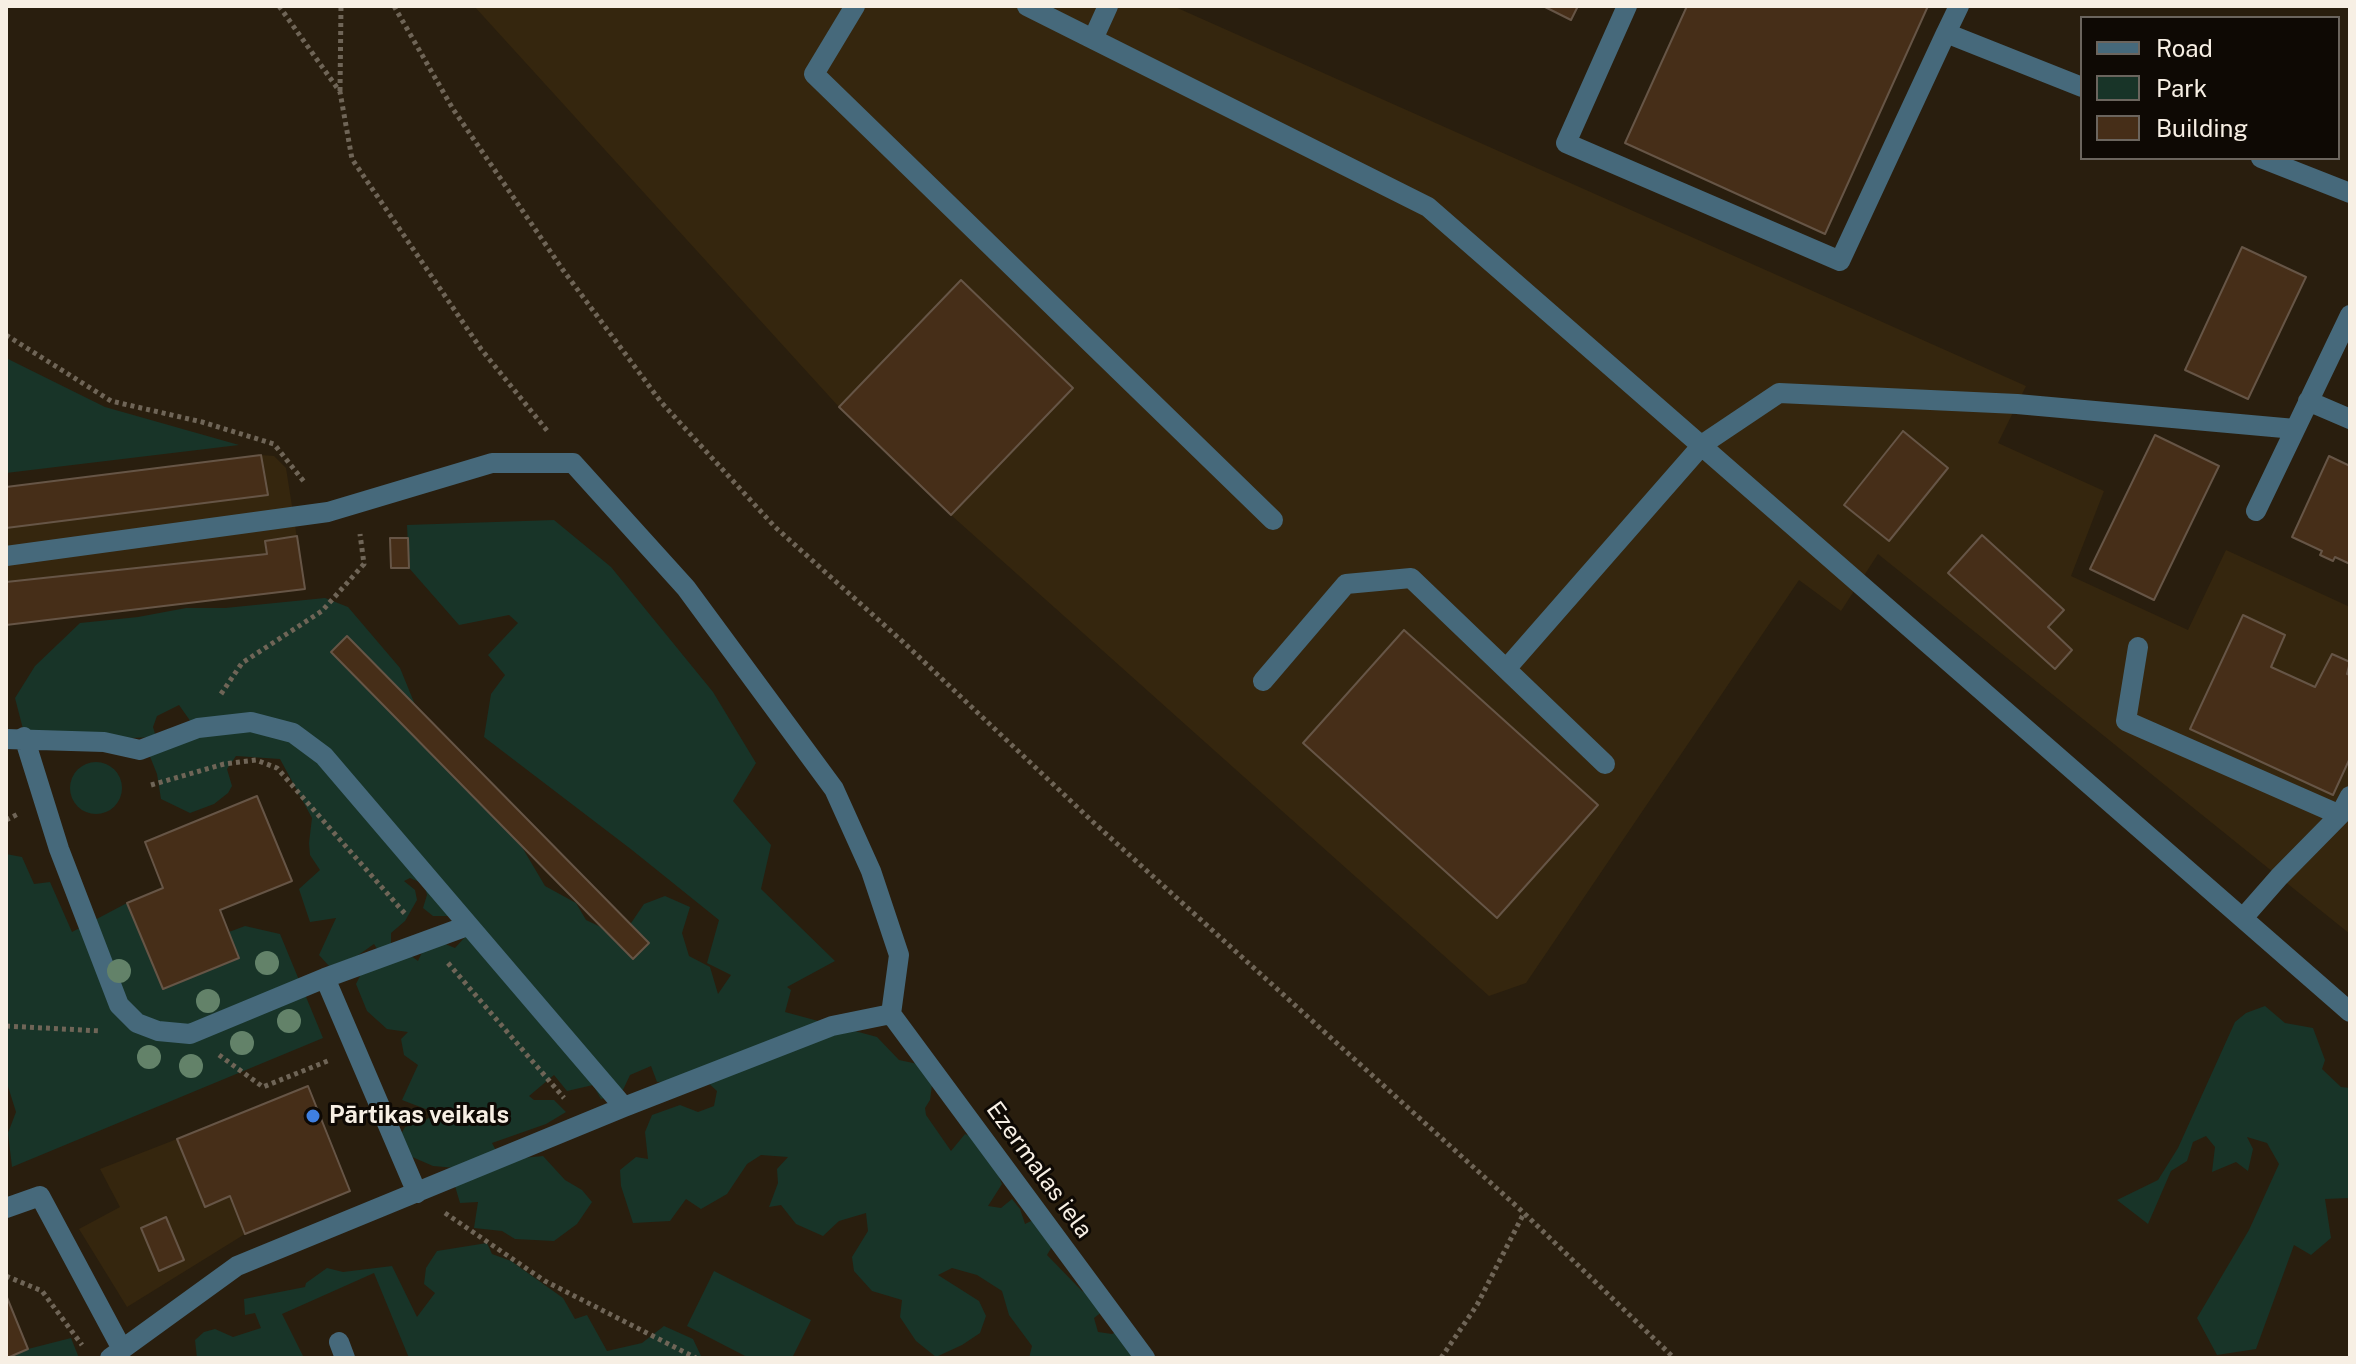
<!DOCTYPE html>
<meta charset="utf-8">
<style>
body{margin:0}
#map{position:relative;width:2356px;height:1364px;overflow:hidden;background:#291e0e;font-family:"Public Sans",sans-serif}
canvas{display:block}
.frame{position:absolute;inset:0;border:8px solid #f7efe4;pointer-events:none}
.legend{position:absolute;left:2080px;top:16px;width:260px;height:144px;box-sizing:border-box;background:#0e0904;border:2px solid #6b655e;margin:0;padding:10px 14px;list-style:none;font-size:24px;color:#f7efe4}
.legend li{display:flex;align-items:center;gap:16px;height:40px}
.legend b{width:40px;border:2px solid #6b655e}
</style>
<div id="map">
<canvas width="2356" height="1364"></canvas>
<div class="frame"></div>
<ul class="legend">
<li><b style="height:10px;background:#46697b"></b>Road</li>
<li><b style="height:22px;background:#183428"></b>Park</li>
<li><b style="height:22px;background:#462e18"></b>Building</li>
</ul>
</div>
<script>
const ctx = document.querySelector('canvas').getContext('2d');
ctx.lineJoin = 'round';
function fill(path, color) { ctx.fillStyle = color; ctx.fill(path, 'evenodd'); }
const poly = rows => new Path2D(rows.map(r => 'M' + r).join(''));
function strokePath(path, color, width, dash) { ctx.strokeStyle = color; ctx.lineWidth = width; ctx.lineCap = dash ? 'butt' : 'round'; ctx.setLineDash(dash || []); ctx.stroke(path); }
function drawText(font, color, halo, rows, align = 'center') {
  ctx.font = font + ' "Public Sans",sans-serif'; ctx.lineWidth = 6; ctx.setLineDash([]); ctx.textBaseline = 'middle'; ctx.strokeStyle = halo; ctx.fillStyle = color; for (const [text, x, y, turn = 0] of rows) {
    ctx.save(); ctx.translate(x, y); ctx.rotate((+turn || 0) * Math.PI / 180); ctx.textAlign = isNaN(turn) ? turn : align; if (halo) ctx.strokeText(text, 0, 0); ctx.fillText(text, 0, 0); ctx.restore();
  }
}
const built = poly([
 [474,6,1173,6,2026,386,1998,443,2104,491,2071,576,2188,630,2226,550,2350,607,2350,934,1878,554,1841,611,1799,580,1526,983,1489,996,951,515,839,407],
 [261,455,274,456,286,468,305,589,6,625,6,487],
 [177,1139,205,1206,230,1196,245,1234,127,1307,79,1229,120,1207,100,1169]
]);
const green = poly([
 [6,358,105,407,239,445,6,473],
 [554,520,611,567,713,692,756,763,733,801,771,845,761,889,835,961,787,987,791,990,785,1012,877,1037,899,1060,918,1064,932,1085,930,1100,925,1108,926,1115,951,1151,965,1134,977,1139,992,1160,1002,1184,988,1206,1001,1208,1012,1199,1020,1209,1025,1224,1037,1218,1054,1243,1047,1255,1082,1291,1091,1295,1103,1311,1094,1318,1098,1332,1112,1334,1118,1331,1138,1358,1029,1358,1032,1346,1009,1315,1002,1291,977,1275,952,1268,938,1275,979,1301,986,1316,980,1333,962,1345,936,1357,916,1341,900,1317,902,1300,872,1291,854,1271,852,1257,868,1231,866,1213,839,1221,823,1236,796,1224,781,1205,769,1207,778,1183,777,1169,788,1157,761,1155,747,1164,727,1194,701,1209,686,1199,670,1221,633,1223,621,1186,620,1170,636,1157,648,1159,645,1132,652,1115,680,1105,698,1112,714,1106,717,1091,706,1081,657,1082,651,1066,630,1075,622,1092,601,1099,593,1085,567,1091,554,1075,529,1096,534,1100,554,1100,566,1112,546,1124,492,1143,501,1160,543,1156,565,1180,582,1190,592,1202,577,1224,554,1241,515,1239,502,1231,474,1228,478,1202,460,1203,455,1186,456,1168,433,1166,410,1156,399,1138,405,1127,424,1121,436,1113,402,1100,418,1065,404,1055,401,1039,408,1032,387,1029,367,1011,356,984,363,970,407,953,418,961,425,946,438,941,455,948,466,936,449,916,433,916,423,908,427,895,424,884,410,878,404,881,415,890,417,900,405,921,391,933,391,943,380,953,374,944,357,956,329,966,319,955,336,918,310,922,299,889,320,870,310,855,309,843,312,818,280,759,236,756,227,769,232,786,228,793,214,804,190,813,161,799,157,774,149,754,191,722,179,705,157,716,153,727,156,737,130,738,104,752,23,729,15,698,35,666,80,623,138,617,186,608,225,608,325,598,348,607,400,668,427,734,519,842,545,886,576,903,586,920,607,930,627,929,644,904,665,896,690,907,682,933,689,956,710,967,718,994,731,975,707,963,719,920,632,850,484,737,491,694,505,675,488,655,518,623,509,615,459,625,409,568,407,525],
 '70 788a26 26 0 1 1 52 0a26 26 0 1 1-52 0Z',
 [6,854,22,857,34,884,50,882,72,932,127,903,163,989,239,958,229,932,245,926,280,934,323,1038,12,1167,8,1133,16,1112,6,1080],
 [2265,1006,2285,1023,2313,1028,2325,1060,2322,1069,2341,1087,2350,1088,2350,1198,2325,1199,2331,1238,2311,1255,2294,1245,2256,1349,2217,1355,2197,1318,2249,1230,2279,1164,2267,1143,2247,1137,2253,1149,2248,1171,2236,1162,2212,1172,2215,1147,2206,1136,2193,1142,2187,1161,2171,1171,2148,1224,2117,1200,2158,1180,2178,1148,2235,1022,2246,1013],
 [487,1243,492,1254,511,1261,563,1298,575,1319,587,1315,607,1351,642,1343,664,1326,693,1339,702,1358,409,1358,374,1273,282,1314,304,1358,197,1358,195,1340,204,1332,215,1329,233,1337,261,1328,255,1313,245,1315,244,1299,305,1287,306,1283,327,1268,343,1272,392,1266,417,1317,435,1293,424,1284,426,1268,437,1251],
 [714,1271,811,1320,792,1358,749,1358,687,1326],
 [71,1338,79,1358,7,1358,28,1349]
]);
const building = poly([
 [1543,6,1578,6,1571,20,1543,6],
 [1687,6,1928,6,1825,234,1625,143,1687,6],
 [2242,247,2306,277,2248,399,2185,370,2242,247],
 [961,280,1073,388,951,515,839,407,961,280],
 [1903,431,1948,468,1889,541,1844,505,1903,431],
 [2155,435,2219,466,2154,600,2090,569,2155,435],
 [261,455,268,495,6,528,6,487,261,455],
 [2329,456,2350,466,2350,564,2335,557,2333,561,2320,555,2322,551,2292,537,2329,456],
 [1982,535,2064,610,2048,627,2072,650,2055,669,1948,573,1982,535],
 [297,536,305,589,6,625,6,582,267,554,265,541,297,536],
 [390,538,408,538,409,568,391,568,390,538],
 [2243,615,2285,635,2271,667,2315,687,2332,654,2350,662,2347,674,2350,675,2350,758,2333,795,2190,729,2243,615],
 [1404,630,1598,805,1497,918,1303,743,1404,630],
 [347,636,649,943,633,959,331,652,347,636],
 [257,796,292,881,220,910,239,958,163,989,127,903,163,888,145,842,257,796],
 [308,1086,350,1191,245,1234,230,1196,205,1207,177,1139,308,1086],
 [166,1217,184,1260,159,1271,141,1228,166,1217],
 [6,1295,28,1349,7,1358,6,1358,6,1295]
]);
const path = poly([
 [279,6,340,92,352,159,481,349,549,433],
 [394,6,453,109,563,270,661,402,775,527,902,641,1093,822,1524,1213,1674,1358],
 [340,91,341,6],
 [6,335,111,401,202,422,274,444,305,483],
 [221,694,242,663,322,611,364,564,360,534],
 [151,785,224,764,256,760,277,768,407,916],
 [6,820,18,814],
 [448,963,564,1098],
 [6,1026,101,1031],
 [219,1055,263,1087,330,1060],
 [445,1213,545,1281,696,1358],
 [6,1276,42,1291,82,1345],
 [1441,1358,1477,1305,1524,1213]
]);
const minor = poly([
 [855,6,814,74,1273,520],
 [1027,6,1428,207,2350,1012],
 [1627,6,1566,143,1840,261,1946,33],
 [1959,6,1946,33,2082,87],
 [1093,39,1108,6],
 [2261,158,2350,193],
 [2308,401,2350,419],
 [2256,511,2350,315],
 [6,556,328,512,492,463,573,463,686,588,834,789,871,871,899,955,891,1014],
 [2138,647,2126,721,2340,815],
 [1506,669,1703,444,1779,393,2017,404,2295,429],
 [1263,681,1346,584,1411,578,1605,764],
 [24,737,59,849,119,1005,137,1023,158,1031,190,1034,325,978,467,926],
 [6,739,104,742,140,750,198,728,251,722,293,733,324,756,624,1107],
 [2243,918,2279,877,2340,815,2350,796],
 [325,978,417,1193],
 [891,1014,1145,1358],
 [6,1208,40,1196,122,1349],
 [339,1342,345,1358],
 [110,1358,237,1266,624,1107,832,1026,891,1014]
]);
const trees = [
 [267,963],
 [119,971],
 [208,1001],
 [289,1021],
 [242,1043],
 [149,1057],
 [191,1066]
];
const markers = [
 [313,1116,8,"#3f7fe0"]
];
const poiNames = [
 ["Pārtikas veikals",329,1116]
];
const streetNames = [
 ["Ezermalas iela",1039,1170,54]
];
fill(built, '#35260e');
fill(green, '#183428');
fill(building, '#462e18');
strokePath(building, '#665546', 2);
strokePath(path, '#6f6557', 5, [4, 4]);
strokePath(minor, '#46697b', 20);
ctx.fillStyle = '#638269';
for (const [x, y] of trees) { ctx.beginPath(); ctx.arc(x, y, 12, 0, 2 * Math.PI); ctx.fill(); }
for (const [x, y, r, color] of markers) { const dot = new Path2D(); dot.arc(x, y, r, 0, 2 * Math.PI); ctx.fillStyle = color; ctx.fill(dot); strokePath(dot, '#0e0904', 3); }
drawText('bold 24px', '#f7efe4', '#0e0904', poiNames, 'left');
drawText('24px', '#f7efe4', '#0e0904', streetNames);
</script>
